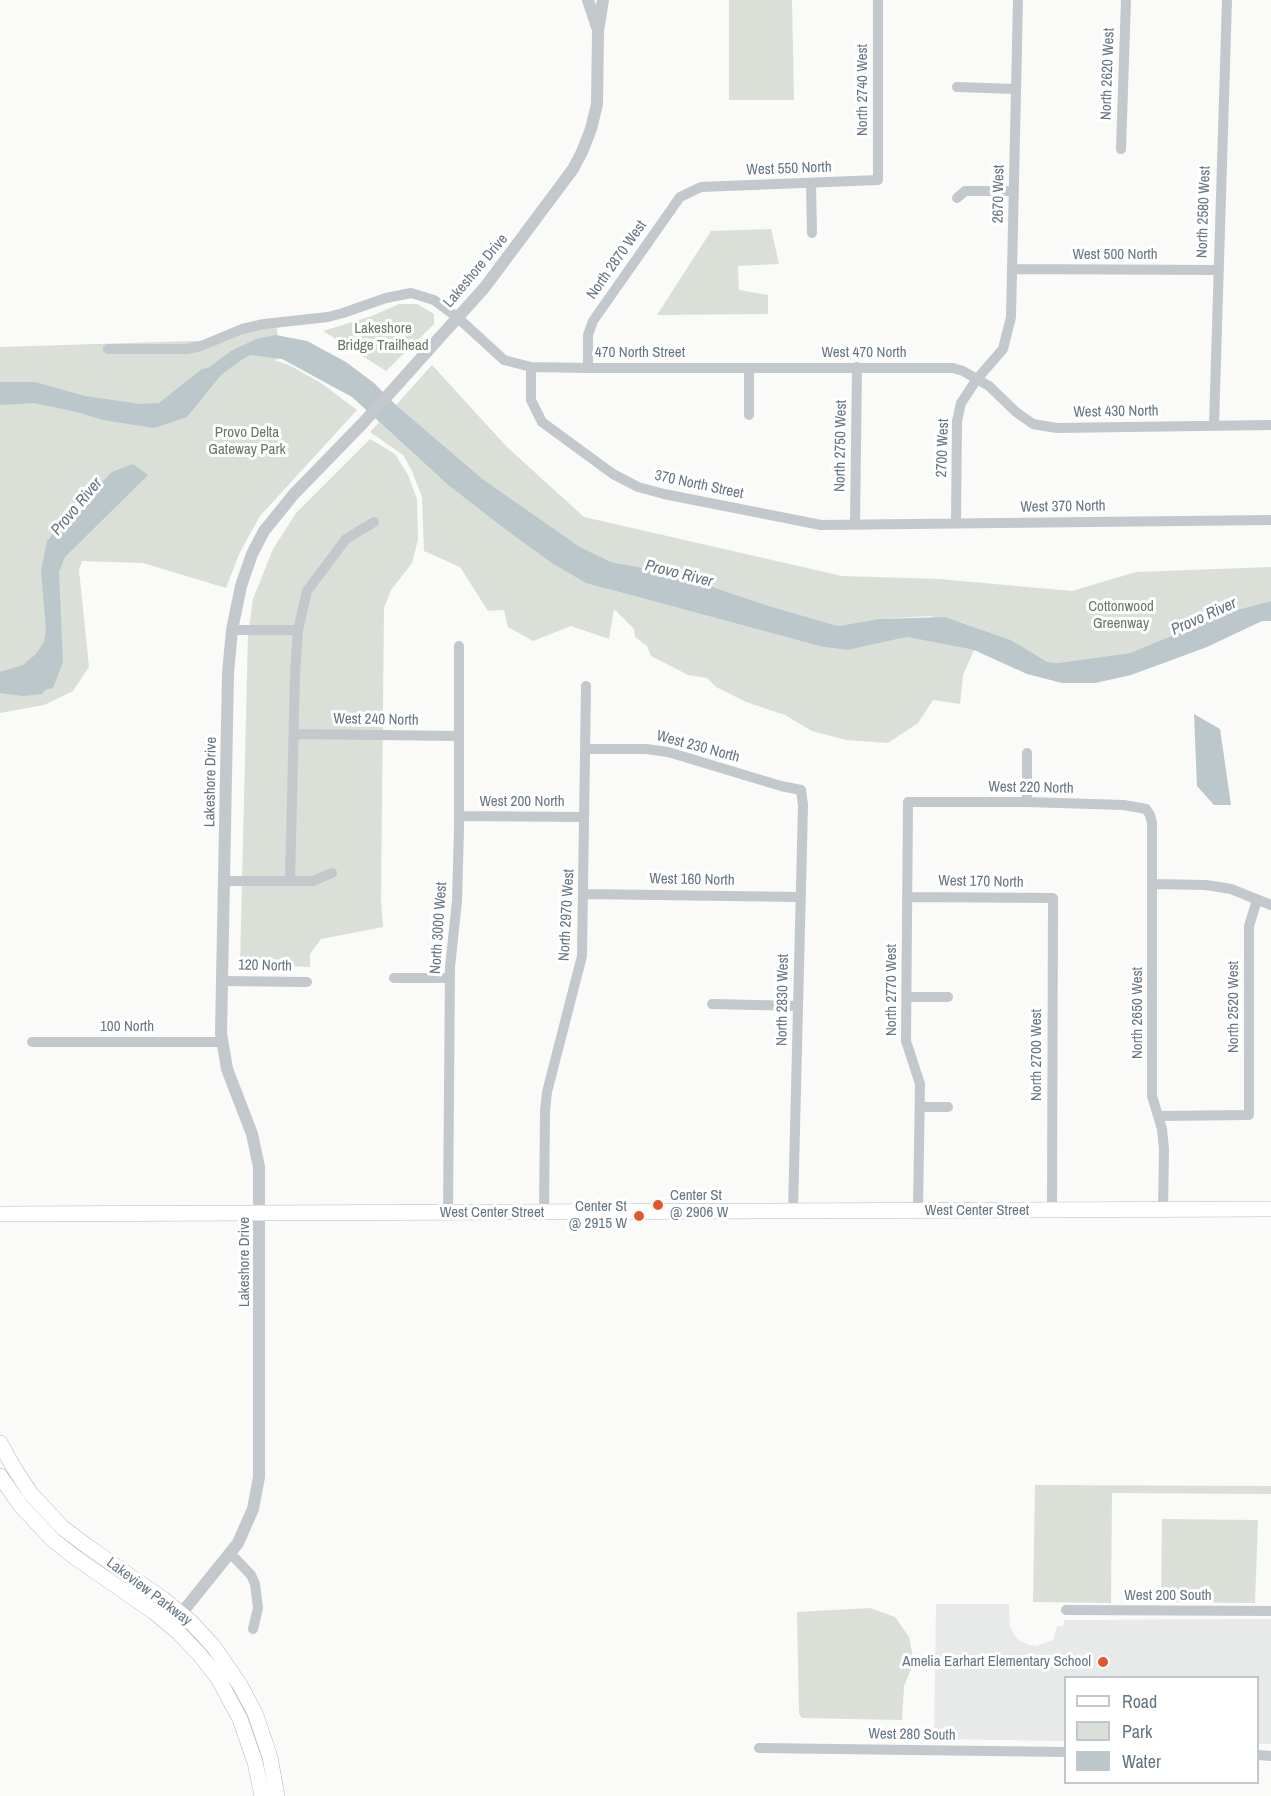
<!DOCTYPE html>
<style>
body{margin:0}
#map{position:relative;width:1271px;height:1796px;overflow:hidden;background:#fafaf8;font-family:"Archivo Narrow",sans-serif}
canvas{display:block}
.legend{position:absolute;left:1064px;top:1676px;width:195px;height:108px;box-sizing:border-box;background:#fff;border:2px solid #c1c8cd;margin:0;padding:8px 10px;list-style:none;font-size:18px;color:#657683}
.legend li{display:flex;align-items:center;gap:12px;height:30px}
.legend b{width:30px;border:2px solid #c1c8cd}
</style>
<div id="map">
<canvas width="1271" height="1796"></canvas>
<ul class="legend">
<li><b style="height:8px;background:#fff"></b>Road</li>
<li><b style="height:16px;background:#dadfd7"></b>Park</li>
<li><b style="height:16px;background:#bbc7cb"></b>Water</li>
</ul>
</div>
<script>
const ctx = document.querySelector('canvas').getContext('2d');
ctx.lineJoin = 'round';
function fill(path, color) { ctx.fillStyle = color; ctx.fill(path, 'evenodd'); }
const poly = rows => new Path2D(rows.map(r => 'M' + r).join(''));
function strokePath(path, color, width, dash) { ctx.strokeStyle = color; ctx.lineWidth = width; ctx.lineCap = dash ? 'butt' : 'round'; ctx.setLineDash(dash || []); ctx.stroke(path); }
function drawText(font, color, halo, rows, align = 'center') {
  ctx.font = font + ' "Archivo Narrow",sans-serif'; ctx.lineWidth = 6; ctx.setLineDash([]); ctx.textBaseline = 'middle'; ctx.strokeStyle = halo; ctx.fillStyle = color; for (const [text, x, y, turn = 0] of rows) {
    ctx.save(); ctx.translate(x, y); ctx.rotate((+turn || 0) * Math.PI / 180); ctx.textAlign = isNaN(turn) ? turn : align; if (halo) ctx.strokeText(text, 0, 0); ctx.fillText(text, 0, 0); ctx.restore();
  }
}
const built = poly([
 [936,1604,1009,1604,1010,1626,1015,1636,1019,1640,1029,1645,1036,1646,1053,1640,1057,1626,1063,1626,1064,1620,1271,1619,1271,1744,1258,1744,1258,1678,1066,1678,1065,1741,934,1739]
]);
const green = poly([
 [729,0,792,0,794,100,729,100],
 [771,229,779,264,738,266,739,290,768,295,768,314,657,315,711,231],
 [399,304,417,304,434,314,434,324,386,371,323,331,372,316],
 [277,325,278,359,274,360,289,365,321,383,357,410,260,516,240,552,226,588,143,563,82,561,79,570,89,667,73,691,44,705,0,713,0,347,225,340,241,333],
 [432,365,507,447,584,517,842,576,939,579,1072,591,1136,572,1271,567,1271,601,1229,612,1130,653,1059,663,1049,662,1011,640,960,622,930,616,879,619,838,626,769,606,671,573,611,562,580,547,484,480,396,405],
 [379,422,448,485,502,527,550,562,608,589,823,647,848,650,907,637,974,650,963,675,960,704,933,700,918,723,888,743,846,740,812,731,785,715,746,702,716,687,707,678,688,675,651,656,647,646,635,637,634,629,614,609,609,639,571,626,533,641,508,627,504,610,488,611,460,567,424,551,422,497,412,471,403,455,370,432],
 [370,439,395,454,408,475,417,499,418,540,412,563,391,590,384,608,381,901,383,927,321,939,310,954,310,967,240,964,248,635,253,599,273,549,296,513],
 [1035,1485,1271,1486,1271,1494,1112,1493,1111,1603,1033,1602],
 [1162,1519,1258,1520,1255,1603,1161,1602],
 [870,1608,895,1617,909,1637,914,1662,904,1686,902,1720,802,1718,799,1714,797,1612]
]);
const water = poly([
 [276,335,307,341,346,362,374,383,396,405,484,480,580,547,611,562,671,573,769,606,838,626,879,619,945,617,1011,640,1048,662,1058,663,1130,653,1229,612,1271,601,1271,621,1262,621,1207,647,1131,675,1095,683,1062,683,1027,674,974,650,907,637,848,650,823,647,586,583,550,562,502,527,448,485,352,397,282,359,250,355,241,360,221,375,187,417,154,428,103,420,77,412,34,403,0,405,0,382,35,382,85,396,140,404,159,403,202,369,208,368,231,351,256,339],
 [133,464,148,475,65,557,59,572,63,662,53,688,45,690,42,694,23,696,0,693,0,672,23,665,36,654,44,642,46,629,41,571,47,541,80,501,88,496,112,472],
 [1194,714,1220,729,1231,805,1214,805,1197,786]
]);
const minor = poly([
 [957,87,1016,89],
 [1121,149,1126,0],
 [811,183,812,233],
 [957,198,965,191,1014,191],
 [1012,269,1217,270],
 [108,349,187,349,201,346,242,329,264,324,328,317,343,313,386,298,411,293,434,300,457,317,504,360,531,367,588,368,953,368,963,371,989,386,1016,412,1033,424,1057,428,1271,425],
 [531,367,531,400,542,422,613,474,638,487,664,494,821,525,1271,520],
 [588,368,588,335,593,321,680,197,701,187,878,180,878,0],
 [749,368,749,415],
 [1214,425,1227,0],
 [956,523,957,421,961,403,977,379,1003,349,1011,317,1018,0],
 [855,525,857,367],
 [232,630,298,630],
 [294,734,458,736],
 [585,749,646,749,668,752,781,786,801,790,803,805,793,1211],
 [1027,802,1027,753],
 [459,816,584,817],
 [224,881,313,881,332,873],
 [290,881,295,674,298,630,307,591,346,539,374,522],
 [1152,884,1206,885,1231,889,1271,905],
 [584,894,799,897],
 [908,897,1053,898,1052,1211],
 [394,978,450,978],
 [222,981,307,982],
 [907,997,948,997],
 [712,1004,798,1006],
 [32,1042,222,1042],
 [920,1107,948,1107],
 [1158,1116,1249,1115,1249,926,1257,900],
 [918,1211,920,1084,906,1041,908,802,1027,802,1124,805,1146,809,1150,815,1152,823,1152,1096,1162,1129,1164,1149,1163,1210],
 [544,1212,545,1111,547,1092,582,956,586,686],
 [448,1213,450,967,457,901,459,829,459,646],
 [231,1554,251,1575,255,1584,258,1608,253,1629],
 [1066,1610,1271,1611],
 [759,1748,1066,1752],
 [1258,1755,1271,1756]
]);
const tertiary = poly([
 [588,0,597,27],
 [176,1620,238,1543,253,1509,259,1477,259,1167,252,1134,227,1069,221,1033,228,673,232,630,241,586,252,554,264,531,294,494,363,423,485,287,573,169,582,152,591,129,597,104,598,31,603,0]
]);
const secondary = poly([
 [0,1214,1271,1209],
 [0,1443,14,1468,31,1494,63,1528,87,1546,163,1599,191,1622,214,1647,240,1685,255,1713,270,1757,277,1796],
 [0,1476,21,1506,53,1540,76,1558,154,1612,178,1632,199,1654,218,1678,240,1719,255,1762,262,1796]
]);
const markers = [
 [658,1205,6,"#e4572e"],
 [639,1216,6,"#e4572e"],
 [1103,1662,6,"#e4572e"]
];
const streetNames = [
 ["North 2620 West",1108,74,-88],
 ["North 2740 West",863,90,-90],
 ["West 550 North",789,169,-2],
 ["2670 West",999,194,-89],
 ["North 2580 West",1204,212,-88],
 ["West 500 North",1115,255],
 ["North 2870 West",617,260,-55],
 ["Lakeshore Drive",476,271,-50],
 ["470 North Street",640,353],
 ["West 470 North",864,353],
 ["West 430 North",1116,412,-1],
 ["North 2750 West",841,446,-89],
 ["2700 West",943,448,-88],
 ["370 North Street",699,485,12],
 ["West 370 North",1063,507,-1],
 ["West 240 North",376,720,1],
 ["West 230 North",698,747,15],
 ["Lakeshore Drive",211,782,-89],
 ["West 220 North",1031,788,1],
 ["West 200 North",522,802],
 ["West 160 North",692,880,1],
 ["West 170 North",981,882,1],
 ["North 2970 West",567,915,-87],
 ["North 3000 West",439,928,-86],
 ["120 North",265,966,1],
 ["North 2770 West",892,990,-90],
 ["North 2830 West",783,1000,-89],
 ["North 2520 West",1234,1007,-90],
 ["North 2650 West",1138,1013,-90],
 ["100 North",127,1027],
 ["North 2700 West",1037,1055,-90],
 ["West Center Street",977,1211],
 ["West Center Street",492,1213],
 ["Lakeshore Drive",245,1262,-90],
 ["Lakeview Parkway",149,1592,37],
 ["West 200 South",1168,1596],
 ["West 280 South",912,1735,1]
];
const parkNames = [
 ["Lakeshore",383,329],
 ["Bridge Trailhead",383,346],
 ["Provo Delta",247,433],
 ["Gateway Park",247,450],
 ["Cottonwood",1121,607],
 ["Greenway",1121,624]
];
const poiNames = [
 ["Center St",670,1196,"left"],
 ["@ 2906 W",670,1213,"left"],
 ["Center St",627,1207],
 ["@ 2915 W",627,1224],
 ["Amelia Earhart Elementary School",1091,1662]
];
const waterNames = [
 ["Provo River",77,507,-50],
 ["Provo River",679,574,14],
 ["Provo River",1204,617,-24]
];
fill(built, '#e8e9e9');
fill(green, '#dadfd7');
fill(water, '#bbc7cb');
strokePath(secondary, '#b3babf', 16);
strokePath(minor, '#c3c8cc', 10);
strokePath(tertiary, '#c3c8cc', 12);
strokePath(secondary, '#fff', 15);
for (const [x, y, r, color] of markers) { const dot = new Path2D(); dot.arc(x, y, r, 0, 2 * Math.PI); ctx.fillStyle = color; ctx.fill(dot); strokePath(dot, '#fff', 2); }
drawText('15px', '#657683', '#fff', streetNames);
drawText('15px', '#687a64', '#fff', parkNames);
drawText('15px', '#657683', '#fff', poiNames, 'right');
drawText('italic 16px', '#60757c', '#fff', waterNames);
</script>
